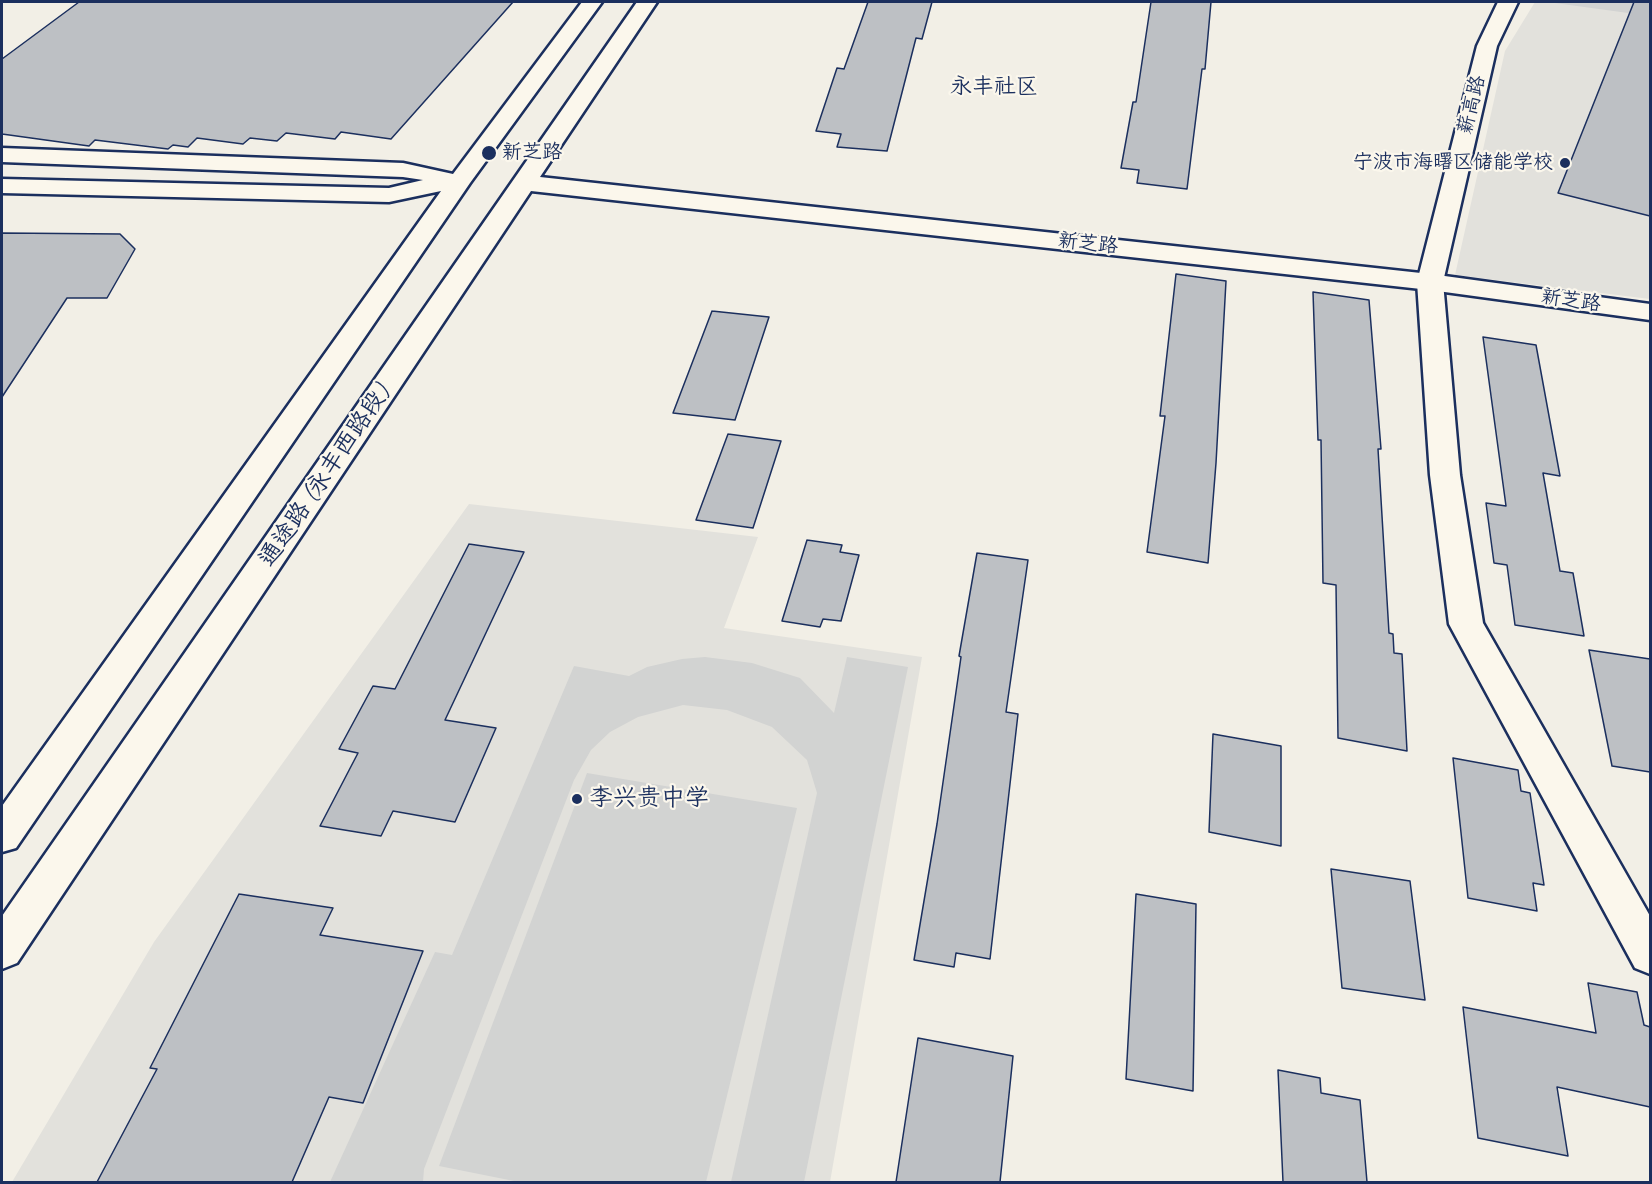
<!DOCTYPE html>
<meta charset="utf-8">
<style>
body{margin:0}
#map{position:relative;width:1652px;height:1184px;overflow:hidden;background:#f2efe6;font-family:Caveat,sans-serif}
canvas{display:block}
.frame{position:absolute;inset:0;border:3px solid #1b2f5e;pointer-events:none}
</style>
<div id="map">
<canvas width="1652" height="1184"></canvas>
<div class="frame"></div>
</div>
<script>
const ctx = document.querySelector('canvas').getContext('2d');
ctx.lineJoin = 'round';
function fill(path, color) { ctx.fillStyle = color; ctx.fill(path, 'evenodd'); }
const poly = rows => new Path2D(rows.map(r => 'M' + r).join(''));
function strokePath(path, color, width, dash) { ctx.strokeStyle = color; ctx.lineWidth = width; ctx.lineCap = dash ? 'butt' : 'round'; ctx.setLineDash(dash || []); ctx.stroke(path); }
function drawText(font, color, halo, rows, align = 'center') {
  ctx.font = font + ' Caveat,"LXGW WenKai TC",sans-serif'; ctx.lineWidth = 4.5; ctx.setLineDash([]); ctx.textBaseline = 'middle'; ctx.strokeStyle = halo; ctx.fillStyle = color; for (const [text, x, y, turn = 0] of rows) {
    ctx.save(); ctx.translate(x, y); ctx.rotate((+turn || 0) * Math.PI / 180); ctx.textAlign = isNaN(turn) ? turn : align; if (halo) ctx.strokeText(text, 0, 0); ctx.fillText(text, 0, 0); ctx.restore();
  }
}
const built = poly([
 [1535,2,1650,2,1650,299,1455,275,1505,51],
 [469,504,758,537,724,628,922,657,830,1182,12,1182,154,942]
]);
const green = poly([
 [1555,2,1650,2,1650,16,1555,3],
 [705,657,752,663,800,678,834,713,847,657,908,667,804,1182,731,1182,817,793,807,760,772,727,727,710,683,705,638,717,610,732,591,750,574,780,424,1169,423,1182,330,1182,435,952,452,955,574,666,629,676,647,667,682,659],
 [587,773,797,808,706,1182,519,1182,439,1166]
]);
const building = poly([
 [79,2,513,2,391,139,341,132,335,139,286,133,277,141,250,138,243,144,197,138,188,147,173,145,168,149,95,140,89,146,2,134,2,59,79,2],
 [868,2,932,2,922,39,916,38,887,151,837,147,841,134,816,131,837,68,844,69,868,2],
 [1151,2,1211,2,1205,69,1202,69,1187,189,1137,183,1139,170,1121,168,1133,102,1136,102,1151,2],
 [1634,2,1650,2,1650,216,1558,193,1634,2],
 [2,233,120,234,135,249,107,298,67,298,2,397,2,233],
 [1176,274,1226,281,1216,463,1208,563,1147,552,1165,416,1160,416,1176,274],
 [1313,292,1369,300,1381,449,1378,449,1389,633,1393,634,1394,653,1402,654,1407,751,1338,738,1336,585,1323,583,1321,440,1318,440,1313,292],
 [712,311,769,317,735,420,673,413,712,311],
 [1483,337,1536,345,1560,476,1543,473,1560,571,1573,573,1584,636,1515,625,1507,565,1494,563,1486,503,1506,506,1483,337],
 [728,434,781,441,753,528,696,520,728,434],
 [807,540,842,545,840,552,859,555,841,621,823,619,820,627,782,621,807,540],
 [469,544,524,552,445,720,496,728,455,822,393,811,381,836,320,826,358,753,339,749,373,686,395,689,469,544],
 [977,553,1028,560,1006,712,1018,714,990,959,956,953,954,967,914,960,937,824,961,657,959,656,977,553],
 [1589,650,1650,659,1650,772,1612,766,1589,650],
 [1213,734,1281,746,1281,846,1209,832,1213,734],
 [1453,758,1518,770,1521,791,1530,793,1544,885,1533,883,1537,911,1468,898,1453,758],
 [1331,869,1410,881,1425,1000,1342,988,1331,869],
 [239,894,333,908,320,935,423,951,363,1103,329,1097,292,1182,97,1182,157,1069,150,1068,239,894],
 [1136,894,1196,904,1193,1091,1126,1079,1136,894],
 [1588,983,1637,992,1644,1025,1650,1027,1650,1107,1557,1087,1568,1156,1478,1138,1463,1007,1596,1033,1588,983],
 [918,1038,1013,1056,1000,1182,896,1182,918,1038],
 [1278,1070,1320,1078,1321,1093,1360,1100,1367,1182,1283,1182,1278,1070]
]);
const minor = poly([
 [1498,2,1518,2,1497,46,1443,282,1460,475,1483,623,1650,916,1650,974,1635,968,1449,624,1430,475,1417,282,1477,46,1498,2]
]);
const major = poly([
 [582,2,602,2,470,183,16,848,2,852,2,806,441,191,389,202,2,193,2,179,389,188,423,180,403,177,2,162,2,148,403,163,453,174,582,2],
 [637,2,657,2,540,177,1430,274,1650,304,1650,320,1430,290,531,191,17,963,2,969,2,916,637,2]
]);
const markers = [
 [489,153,8,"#1b2f5e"],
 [1565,163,6,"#1b2f5e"],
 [577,799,6,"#1b2f5e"]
];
const farStreetnames = [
 ["薪高路",1472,105,-76],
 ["新芝路",1088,244,6],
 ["新芝路",1571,301,8]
];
const farPoinames = [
 ["新芝路",502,153],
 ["宁波市海曙区储能学校",1553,163,"right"]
];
const farQuarternames = [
 ["永丰社区",994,87]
];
const streetNames = [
 ["通途路 (永丰西路段)",325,476,-56]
];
const poiNames = [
 ["李兴贵中学",589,799]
];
fill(built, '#e2e1dc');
fill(green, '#d2d3d2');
fill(building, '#bdc0c4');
strokePath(building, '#1b2f5e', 1.5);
strokePath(minor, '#1b2f5e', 5);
strokePath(major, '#1b2f5e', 5);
fill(minor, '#fbf7ec');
fill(major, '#fbf7ec');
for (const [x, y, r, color] of markers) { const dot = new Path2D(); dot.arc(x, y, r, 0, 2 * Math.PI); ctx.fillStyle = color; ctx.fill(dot); strokePath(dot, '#fbf7ec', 2); }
drawText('20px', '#1b2f5e', '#fbf7ec', farStreetnames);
drawText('20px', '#1b2f5e', '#fbf7ec', farPoinames, 'left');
drawText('22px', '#1b2f5e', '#fbf7ec', farQuarternames);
drawText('24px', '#1b2f5e', '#fbf7ec', streetNames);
drawText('24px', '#1b2f5e', '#fbf7ec', poiNames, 'left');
</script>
